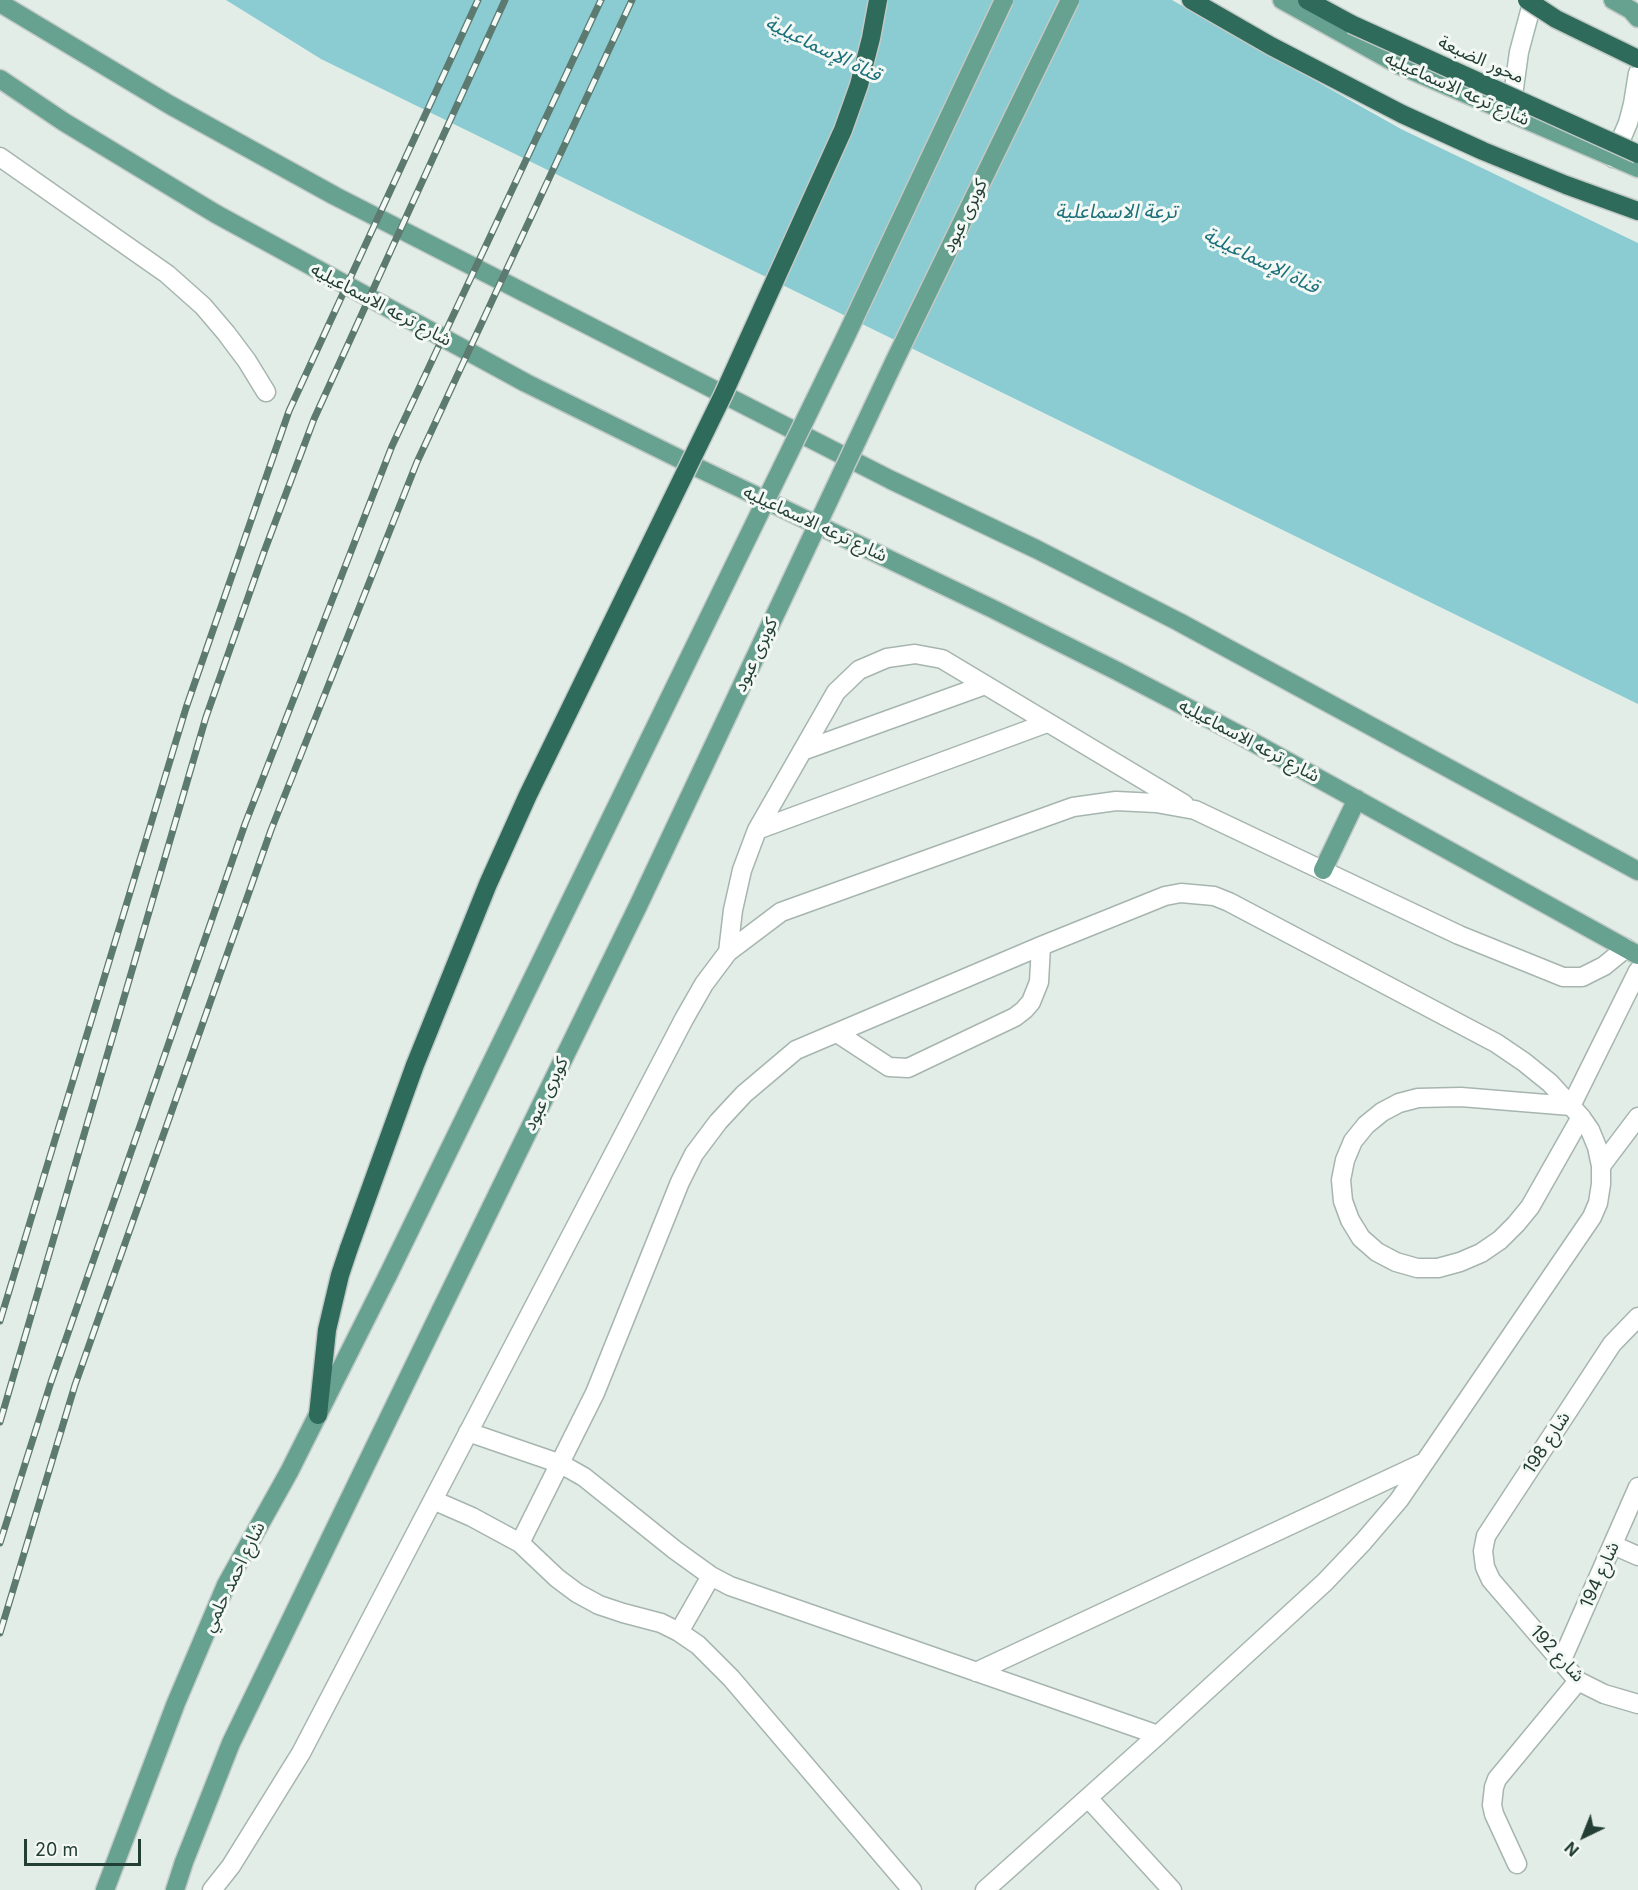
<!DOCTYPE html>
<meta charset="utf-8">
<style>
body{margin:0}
#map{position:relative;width:1638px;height:1890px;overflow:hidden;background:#e3ede8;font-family:Inter,sans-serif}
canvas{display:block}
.north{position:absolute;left:1554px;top:1806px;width:60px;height:60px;-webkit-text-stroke:4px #f4f9f6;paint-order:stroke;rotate:223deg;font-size:16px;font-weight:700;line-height:24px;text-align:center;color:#233e35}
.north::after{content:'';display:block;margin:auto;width:21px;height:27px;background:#233e35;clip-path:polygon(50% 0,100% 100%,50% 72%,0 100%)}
.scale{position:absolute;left:24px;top:1839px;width:117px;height:27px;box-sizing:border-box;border:3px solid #233e35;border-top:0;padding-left:8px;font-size:18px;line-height:21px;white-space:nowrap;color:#233e35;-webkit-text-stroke:4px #f4f9f6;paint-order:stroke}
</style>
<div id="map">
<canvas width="1638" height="1890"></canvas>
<div class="north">N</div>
<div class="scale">20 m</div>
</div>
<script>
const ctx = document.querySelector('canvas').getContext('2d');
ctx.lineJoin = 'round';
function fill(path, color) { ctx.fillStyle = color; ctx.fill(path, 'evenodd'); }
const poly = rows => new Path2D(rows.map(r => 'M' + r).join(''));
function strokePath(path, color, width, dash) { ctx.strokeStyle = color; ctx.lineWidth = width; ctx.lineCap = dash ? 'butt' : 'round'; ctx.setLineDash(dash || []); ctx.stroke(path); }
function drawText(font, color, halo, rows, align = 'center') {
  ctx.font = font + ' Inter,"Noto Sans Arabic",sans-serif'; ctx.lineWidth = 6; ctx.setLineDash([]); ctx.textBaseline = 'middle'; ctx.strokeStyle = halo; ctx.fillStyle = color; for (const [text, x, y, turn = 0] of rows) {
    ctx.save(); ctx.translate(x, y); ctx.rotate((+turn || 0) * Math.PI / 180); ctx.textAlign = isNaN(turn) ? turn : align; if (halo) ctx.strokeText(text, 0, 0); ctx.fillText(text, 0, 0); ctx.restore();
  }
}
const water = poly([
 [226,0,1172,0,1401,129,1638,243,1638,704,321,59]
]);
const lane = poly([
 [0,157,167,274,203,306,226,333,247,361,266,392],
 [802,751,985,685],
 [757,830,1047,723],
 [728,952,733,910,742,870,757,830,836,692,859,670,887,658,915,654,942,659,1184,804],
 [837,1033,889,1067,908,1068,1015,1017,1024,1010,1031,1002,1039,982,1041,946],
 [1581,1117,1530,1207,1516,1224,1500,1240,1481,1253,1460,1262,1438,1268,1417,1268,1396,1262,1377,1252,1361,1238,1350,1220,1343,1201,1341,1180,1345,1160,1353,1141,1366,1125,1382,1112,1399,1103,1418,1098,1461,1097,1571,1106,1638,971],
 [1601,1166,1638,1117],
 [468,1432,561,1464,584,1477,675,1550,711,1576,730,1586,1158,1735],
 [433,1500,472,1517,520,1543,557,1578,577,1593,599,1605,623,1613,661,1623,679,1632,698,1645,731,1678,912,1890],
 [520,1543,595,1393,680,1182,694,1154,718,1122,744,1094,796,1050,1041,946,1165,896,1181,893,1214,896,1229,902,1496,1043,1524,1062,1550,1083,1581,1117,1590,1130,1597,1147,1601,1166,1601,1184,1598,1203,1592,1217,1399,1500,1363,1542,1325,1582,1158,1735,985,1890],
 [679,1632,711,1576],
 [976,1672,1423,1463],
 [1088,1798,1172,1890],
 [1517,1864,1494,1814,1492,1805,1494,1787,1497,1779,1578,1681],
 [212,1890,231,1866,301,1753,684,1019,704,984,728,952,781,912,1073,807,1116,801,1156,803,1195,810,1459,935,1563,977,1582,977,1604,966,1626,948]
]);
const street = poly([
 [1638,1317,1612,1344,1486,1536,1483,1551,1485,1567,1491,1580,1578,1681,1604,1694,1638,1704],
 [1613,1545,1638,1556],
 [1561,1662,1638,1487]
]);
const secondary = poly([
 [1511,110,1519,52,1533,0],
 [1613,158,1628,123,1633,104,1638,73]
]);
const primary = poly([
 [1282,0,1399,65,1638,168],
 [1613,0,1631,10,1638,18],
 [0,3,170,105,335,196,891,480,1036,549,1179,622,1638,871],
 [0,79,64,122,216,214,526,383,696,467,993,609,1117,671,1238,734,1638,955],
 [1323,870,1357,799],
 [105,1890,176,1703,226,1585,289,1472,388,1275],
 [175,1890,184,1862,231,1743,441,1310]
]);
const highway = poly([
 [1191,0,1271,46,1402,114,1483,151,1566,185,1638,211],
 [1307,0,1351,24],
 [318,1415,327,1330,340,1275,349,1248]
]);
const rail = poly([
 [0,1321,186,708,289,411,478,0],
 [0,1422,206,717,264,552,314,419,505,0],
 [0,1543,51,1382,245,824,392,446,601,0],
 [0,1633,75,1385,271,830,417,462,632,0]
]);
const primaryBridge = poly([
 [388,1275,846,336,1004,0],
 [441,1310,638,906,895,360,1070,0]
]);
const highwayBridge = poly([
 [1527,0,1556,19,1638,59],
 [1351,24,1638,154],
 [349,1248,415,1065,488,884,528,795,723,395,843,130,859,85,871,38,878,0]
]);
const streetNames = [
 ["محور الضبعة",1481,60,24],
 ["شارع ترعه الاسماعيليه",1457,89,24],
 ["كوبرى عبود",965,216,-64],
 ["شارع ترعه الاسماعيليه",381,305,28],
 ["شارع ترعه الاسماعيليه",815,524,25],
 ["كوبرى عبود",756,655,-65],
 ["شارع ترعه الاسماعيليه",1249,741,28],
 ["كوبرى عبود",546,1094,-64],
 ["شارع 198",1547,1443,-57],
 ["شارع 194",1600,1575,-66],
 ["شارع احمد حلمي",234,1577,-64],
 ["شارع 192",1557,1654,47]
];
const waterNames = [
 ["قناة الإسماعيلية",823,49,26],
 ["ترعة الاسماعلية",1116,212],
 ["قناة الإسماعيلية",1261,261,26]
];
fill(water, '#8bcbd2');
strokePath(lane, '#a6b5af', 21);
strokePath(street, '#a6b5af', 21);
strokePath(secondary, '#a1b9af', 21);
strokePath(primary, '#c1c9c6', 21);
strokePath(highway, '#c1c9c6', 21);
strokePath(lane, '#fff', 18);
strokePath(street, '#fff', 18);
strokePath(secondary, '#fff', 18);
strokePath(primary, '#67a290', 18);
strokePath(highway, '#2e6b5a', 18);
strokePath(rail, '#5d7a70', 7);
strokePath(rail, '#f4f9f6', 4.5, [14]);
strokePath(primaryBridge, '#c1c9c6', 21, []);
strokePath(highwayBridge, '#c1c9c6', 21, []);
strokePath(primaryBridge, '#67a290', 18);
strokePath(highwayBridge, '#2e6b5a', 18);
drawText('18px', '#233e35', '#f4f9f6', streetNames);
drawText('italic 20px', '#1c717b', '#f4f9f6', waterNames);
</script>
